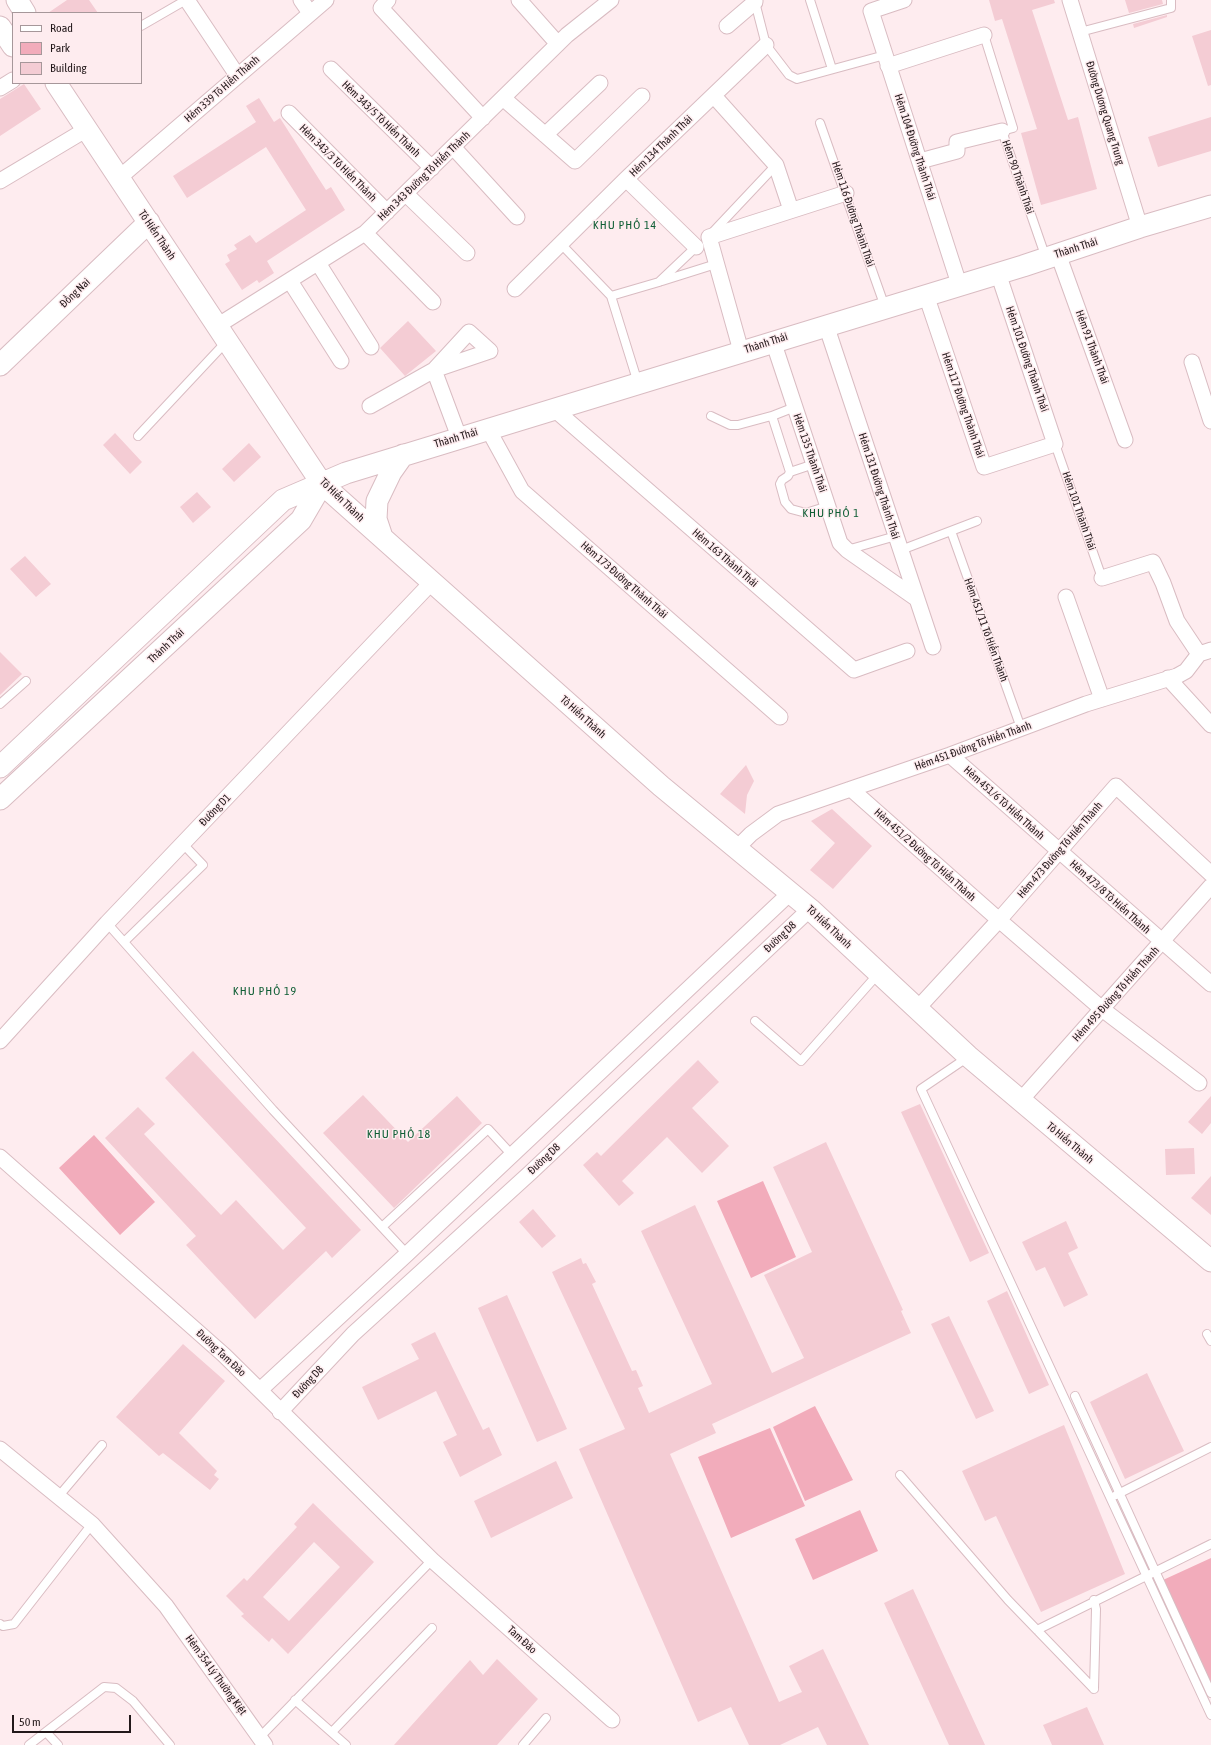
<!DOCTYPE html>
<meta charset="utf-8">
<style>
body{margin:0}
#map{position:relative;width:1211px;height:1745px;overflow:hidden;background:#feecef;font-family:"Asap Condensed",sans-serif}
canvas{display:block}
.legend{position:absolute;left:12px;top:12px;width:130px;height:72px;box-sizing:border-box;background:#feecef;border:1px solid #a6979a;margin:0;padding:5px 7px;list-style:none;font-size:12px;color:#22181a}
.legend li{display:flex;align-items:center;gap:8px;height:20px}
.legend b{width:20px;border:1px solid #a6979a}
.scale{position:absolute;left:12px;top:1715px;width:119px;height:18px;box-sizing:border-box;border:2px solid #22181a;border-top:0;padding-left:5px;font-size:12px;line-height:14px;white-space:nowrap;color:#22181a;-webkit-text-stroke:3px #feecef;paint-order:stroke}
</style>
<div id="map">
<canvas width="1211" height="1745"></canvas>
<ul class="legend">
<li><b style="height:5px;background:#fff"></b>Road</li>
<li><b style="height:11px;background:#f2acbb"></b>Park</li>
<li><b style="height:11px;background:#f4ccd4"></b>Building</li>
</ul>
<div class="scale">50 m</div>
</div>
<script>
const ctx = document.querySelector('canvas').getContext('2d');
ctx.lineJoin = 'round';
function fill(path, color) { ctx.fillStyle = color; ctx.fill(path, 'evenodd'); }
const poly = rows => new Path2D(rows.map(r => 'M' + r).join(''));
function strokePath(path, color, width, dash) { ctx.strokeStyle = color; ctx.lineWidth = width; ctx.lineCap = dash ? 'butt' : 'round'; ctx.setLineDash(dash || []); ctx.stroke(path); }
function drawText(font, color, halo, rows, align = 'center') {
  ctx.font = font + ' "Asap Condensed",sans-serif'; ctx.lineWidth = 3; ctx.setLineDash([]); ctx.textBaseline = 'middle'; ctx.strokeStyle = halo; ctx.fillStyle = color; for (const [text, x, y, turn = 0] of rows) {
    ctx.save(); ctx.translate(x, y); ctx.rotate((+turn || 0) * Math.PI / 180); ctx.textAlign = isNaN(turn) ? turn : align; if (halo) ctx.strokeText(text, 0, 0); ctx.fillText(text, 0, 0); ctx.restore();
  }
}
const green = poly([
 [94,1135,155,1202,120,1235,59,1168],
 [763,1181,796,1257,751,1278,717,1201],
 [815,1406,853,1480,805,1501,773,1427],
 [770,1428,805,1506,731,1538,698,1457],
 [860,1510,878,1551,813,1580,795,1539],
 [1211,1558,1211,1685,1163,1580]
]);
const building = poly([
 [67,0,89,0,98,13,48,13],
 [989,0,1054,0,1055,3,1032,10,1068,120,1078,117,1097,189,1041,205,1021,133,1037,129,1002,19,995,21],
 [1125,0,1162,0,1163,4,1129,13],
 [1167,15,1167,17,1134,28,1133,24],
 [1211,30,1211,85,1208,86,1192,36],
 [24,84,41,109,0,136,0,99],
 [259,98,274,122,280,118,326,190,331,187,345,210,267,261,274,273,259,283,257,280,242,290,225,264,230,261,227,255,237,249,234,245,250,235,256,243,306,210,266,147,187,198,173,176,256,122,246,106],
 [1211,117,1211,151,1158,167,1148,137],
 [408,321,436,351,405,376,380,348],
 [115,433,142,462,130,474,103,445],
 [249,443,261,457,234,482,222,469],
 [197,492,211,507,193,523,180,507],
 [25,556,51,584,36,597,10,569],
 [0,652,22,674,0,695],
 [746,765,754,781,747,795,745,814,720,794],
 [832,809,872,846,833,889,810,870,835,843,811,821],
 [193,1051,361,1230,332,1258,326,1251,255,1319,186,1245,196,1236,105,1138,138,1107,155,1124,144,1134,221,1215,236,1200,283,1250,306,1228,165,1078],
 [698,1060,719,1082,692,1108,729,1146,702,1173,667,1137,622,1181,634,1193,619,1206,583,1165,597,1152,601,1156],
 [363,1095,408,1142,457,1096,482,1123,394,1208,323,1133],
 [1211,1096,1211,1123,1202,1134,1188,1122],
 [920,1104,989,1253,970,1262,901,1112],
 [826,1142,903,1310,901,1311,911,1333,712,1424,716,1433,670,1454,779,1702,802,1692,789,1666,823,1649,869,1745,827,1745,818,1727,780,1745,749,1745,731,1707,698,1722,579,1449,625,1429,552,1272,581,1258,583,1264,586,1263,596,1282,592,1284,632,1371,636,1370,643,1386,638,1388,649,1413,712,1384,641,1231,695,1205,772,1373,804,1358,764,1275,812,1252,773,1167],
 [1194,1148,1195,1174,1166,1175,1165,1149],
 [1211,1176,1211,1215,1191,1198],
 [533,1209,556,1236,542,1248,519,1222],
 [1066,1221,1078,1248,1068,1253,1088,1295,1064,1307,1045,1267,1036,1271,1022,1242],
 [1007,1291,1049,1385,1029,1394,987,1301],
 [507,1295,567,1429,537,1442,478,1308],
 [949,1316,994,1411,976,1419,931,1324],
 [435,1332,483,1430,489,1427,502,1455,460,1477,443,1442,457,1435,436,1391,378,1420,362,1387,419,1359,411,1344],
 [183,1344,225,1381,179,1433,217,1471,214,1475,219,1479,210,1490,163,1453,159,1456,116,1417],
 [1147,1373,1184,1451,1125,1479,1090,1402],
 [1064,1425,1125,1574,1041,1612,996,1516,985,1521,962,1471],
 [556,1461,573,1498,491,1538,474,1501],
 [313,1503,374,1562,288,1654,272,1638,269,1642,241,1616,244,1614,226,1596,244,1578,247,1581,297,1527,294,1524],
 [314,1542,340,1567,289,1621,263,1597],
 [913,1589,985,1745,949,1745,884,1603],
 [497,1659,538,1699,497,1745,394,1745,470,1660,483,1675],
 [1087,1707,1104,1745,1052,1745,1043,1725]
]);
const lane = poly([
 [810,0,832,69],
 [755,2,766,45,789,75,797,79,885,55],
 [141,26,186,0],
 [1080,32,1171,8,1171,0],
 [984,35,1013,128,1002,131,1046,258],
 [820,123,885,307],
 [711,234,776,165],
 [561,244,611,296,638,383],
 [662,281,716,264],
 [611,296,659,282,698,245],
 [795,407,772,416,790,472,788,476,782,480,780,484,785,502,791,509,806,513,828,506],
 [711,416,730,425,738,425,775,415],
 [138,436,226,342],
 [1055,444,1102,578],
 [790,472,814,464],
 [951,531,1021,728],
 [847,550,896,536],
 [901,550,977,521],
 [0,704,26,681],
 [107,923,273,1110,407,1254],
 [124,942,203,865,183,844],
 [755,1021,801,1061,878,974],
 [968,1057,921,1089,1211,1715],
 [382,1227,488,1129,512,1155],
 [1207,1334,1211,1341],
 [1075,1396,1211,1693],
 [900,1475,1008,1600,1094,1689],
 [1116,1495,1211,1447],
 [58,1497,102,1445],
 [1094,1600,1096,1609,1094,1689],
 [0,1624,3,1626,14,1624,92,1524],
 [1037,1630,1211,1544],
 [295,1700,346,1745],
 [46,1732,58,1745],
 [332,1732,432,1628],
 [260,1737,432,1560],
 [29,1745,104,1687,116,1688,133,1701,170,1745],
 [523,1745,546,1718]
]);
const street = poly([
 [187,0,237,75],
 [301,0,310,13],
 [388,0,381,8,483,118],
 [519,0,558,44],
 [904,0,871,11,959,284],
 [1070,0,1140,227],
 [727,26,755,2,755,0],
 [888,66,984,35],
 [331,69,432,168],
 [0,88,13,80],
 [714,96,776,165,791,210],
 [503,98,575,161,642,96],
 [289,113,387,212],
 [545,135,600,83],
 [453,147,517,217],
 [920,161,957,151,957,142,1002,131],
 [119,178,326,0],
 [626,179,696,247],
 [0,181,87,129],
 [406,194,467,253],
 [365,233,433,302],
 [1058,254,1125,440],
 [318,263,371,347],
 [290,281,341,361],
 [515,289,626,179,766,45],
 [926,295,984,467,1055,444,998,273],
 [826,325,933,647],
 [217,326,365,233,567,35,611,0],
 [773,341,840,543,847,550,917,599],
 [741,351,709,237,846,193],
 [1192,362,1211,421],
 [370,406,434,370,469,332,490,351,434,370,459,437],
 [553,408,854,670,907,651],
 [488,429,522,491,780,717],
 [1102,578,1153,562,1163,583,1177,621,1199,654],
 [1066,597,1102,699],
 [1168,678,1211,725],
 [950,755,1211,984],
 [851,789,999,920,1102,1009,1199,1083],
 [737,848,751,834,778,814,950,755,1086,704,1177,676,1186,671,1199,654,1211,650],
 [917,1009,999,920,1116,786,1211,874],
 [0,1041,107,923,432,582],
 [1020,1101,1211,886],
 [0,1157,224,1355,432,1560,612,1720],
 [260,1390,407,1254,790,893],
 [280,1412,353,1334,530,1173,810,909],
 [0,1449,92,1524,166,1606,265,1745]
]);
const secondary = poly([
 [17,0,25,13],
 [0,27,13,46],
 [56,83,322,484,661,786,810,909,968,1056,1211,1261],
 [0,365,149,222],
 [382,537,376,519,377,501,391,472,403,455],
 [0,767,283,500,346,473,1023,266,1140,227,1211,206],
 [0,799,301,520,322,484]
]);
const streetNames = [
 ["Hẻm 339 Tô Hiến Thành",222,89,-41],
 ["Đường Dương Quang Trung",1105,113,73],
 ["Hẻm 343/5 Tô Hiến Thành",381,119,44],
 ["Hẻm 134 Thành Thái",661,146,-44],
 ["Hẻm 104 Đường Thành Thái",915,147,72],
 ["Hẻm 343/3 Tô Hiến Thành",338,163,45],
 ["Hẻm 343 Đường Tô Hiến Thành",424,176,-44],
 ["Hẻm 90 Thành Thái",1018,177,71],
 ["Hẻm 116 Đường Thành Thái",853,214,71],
 ["Tô Hiến Thành",157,235,56],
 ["Thành Thái",1076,248,-18],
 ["Đồng Nai",75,293,-44],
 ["Thành Thái",766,343,-18],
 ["Hẻm 91 Thành Thái",1092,347,70],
 ["Hẻm 101 Đường Thành Thái",1027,359,71],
 ["Hẻm 117 Đường Thành Thái",963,405,71],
 ["Thành Thái",456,438,-17],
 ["Hẻm 135 Thành Thái",810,453,71],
 ["Hẻm 131 Đường Thành Thái",879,486,72],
 ["Tô Hiến Thành",342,500,44],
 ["Hẻm 101 Thành Thái",1079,511,71],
 ["Hẻm 163 Thành Thái",725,558,41],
 ["Hẻm 173 Đường Thành Thái",624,580,41],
 ["Hẻm 451/11 Tô Hiến Thành",986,630,70],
 ["Thành Thái",166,646,-43],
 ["Tô Hiến Thành",583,717,42],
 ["Hẻm 451 Đường Tô Hiến Thành",973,746,-20],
 ["Hẻm 451/6 Tô Hiến Thành",1004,803,42],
 ["Đường D1",215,810,-46],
 ["Hẻm 473 Đường Tô Hiến Thành",1060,850,-49],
 ["Hẻm 451/2 Đường Tô Hiến Thành",925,855,42],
 ["Hẻm 473/8 Tô Hiến Thành",1110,897,42],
 ["Tô Hiến Thành",829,927,43],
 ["Đường D8",780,937,-43],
 ["Hẻm 495 Đường Tô Hiến Thành",1116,994,-48],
 ["Tô Hiến Thành",1070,1143,40],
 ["Đường D8",544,1159,-43],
 ["Đường Tam Đảo",221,1353,43],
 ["Đường D8",308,1382,-47],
 ["Tam Đảo",522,1640,42],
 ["Hẻm 354 Lý Thường Kiệt",216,1675,54]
];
const neighbourhoodNames = [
 ["KHU PHỐ 14",625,225],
 ["KHU PHỐ 1",831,513],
 ["KHU PHỐ 19",265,991],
 ["KHU PHỐ 18",399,1134]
];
fill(green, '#f2acbb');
fill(building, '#f4ccd4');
strokePath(lane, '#d9bcc2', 10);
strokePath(street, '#d9bcc2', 17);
strokePath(secondary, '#d9bcc2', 23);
strokePath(lane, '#fff', 8);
strokePath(street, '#fff', 15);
strokePath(secondary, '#fff', 21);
drawText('11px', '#22181a', '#feecef', streetNames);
ctx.letterSpacing = '1px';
drawText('12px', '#0f5e35', '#feecef', neighbourhoodNames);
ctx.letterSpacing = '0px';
</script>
